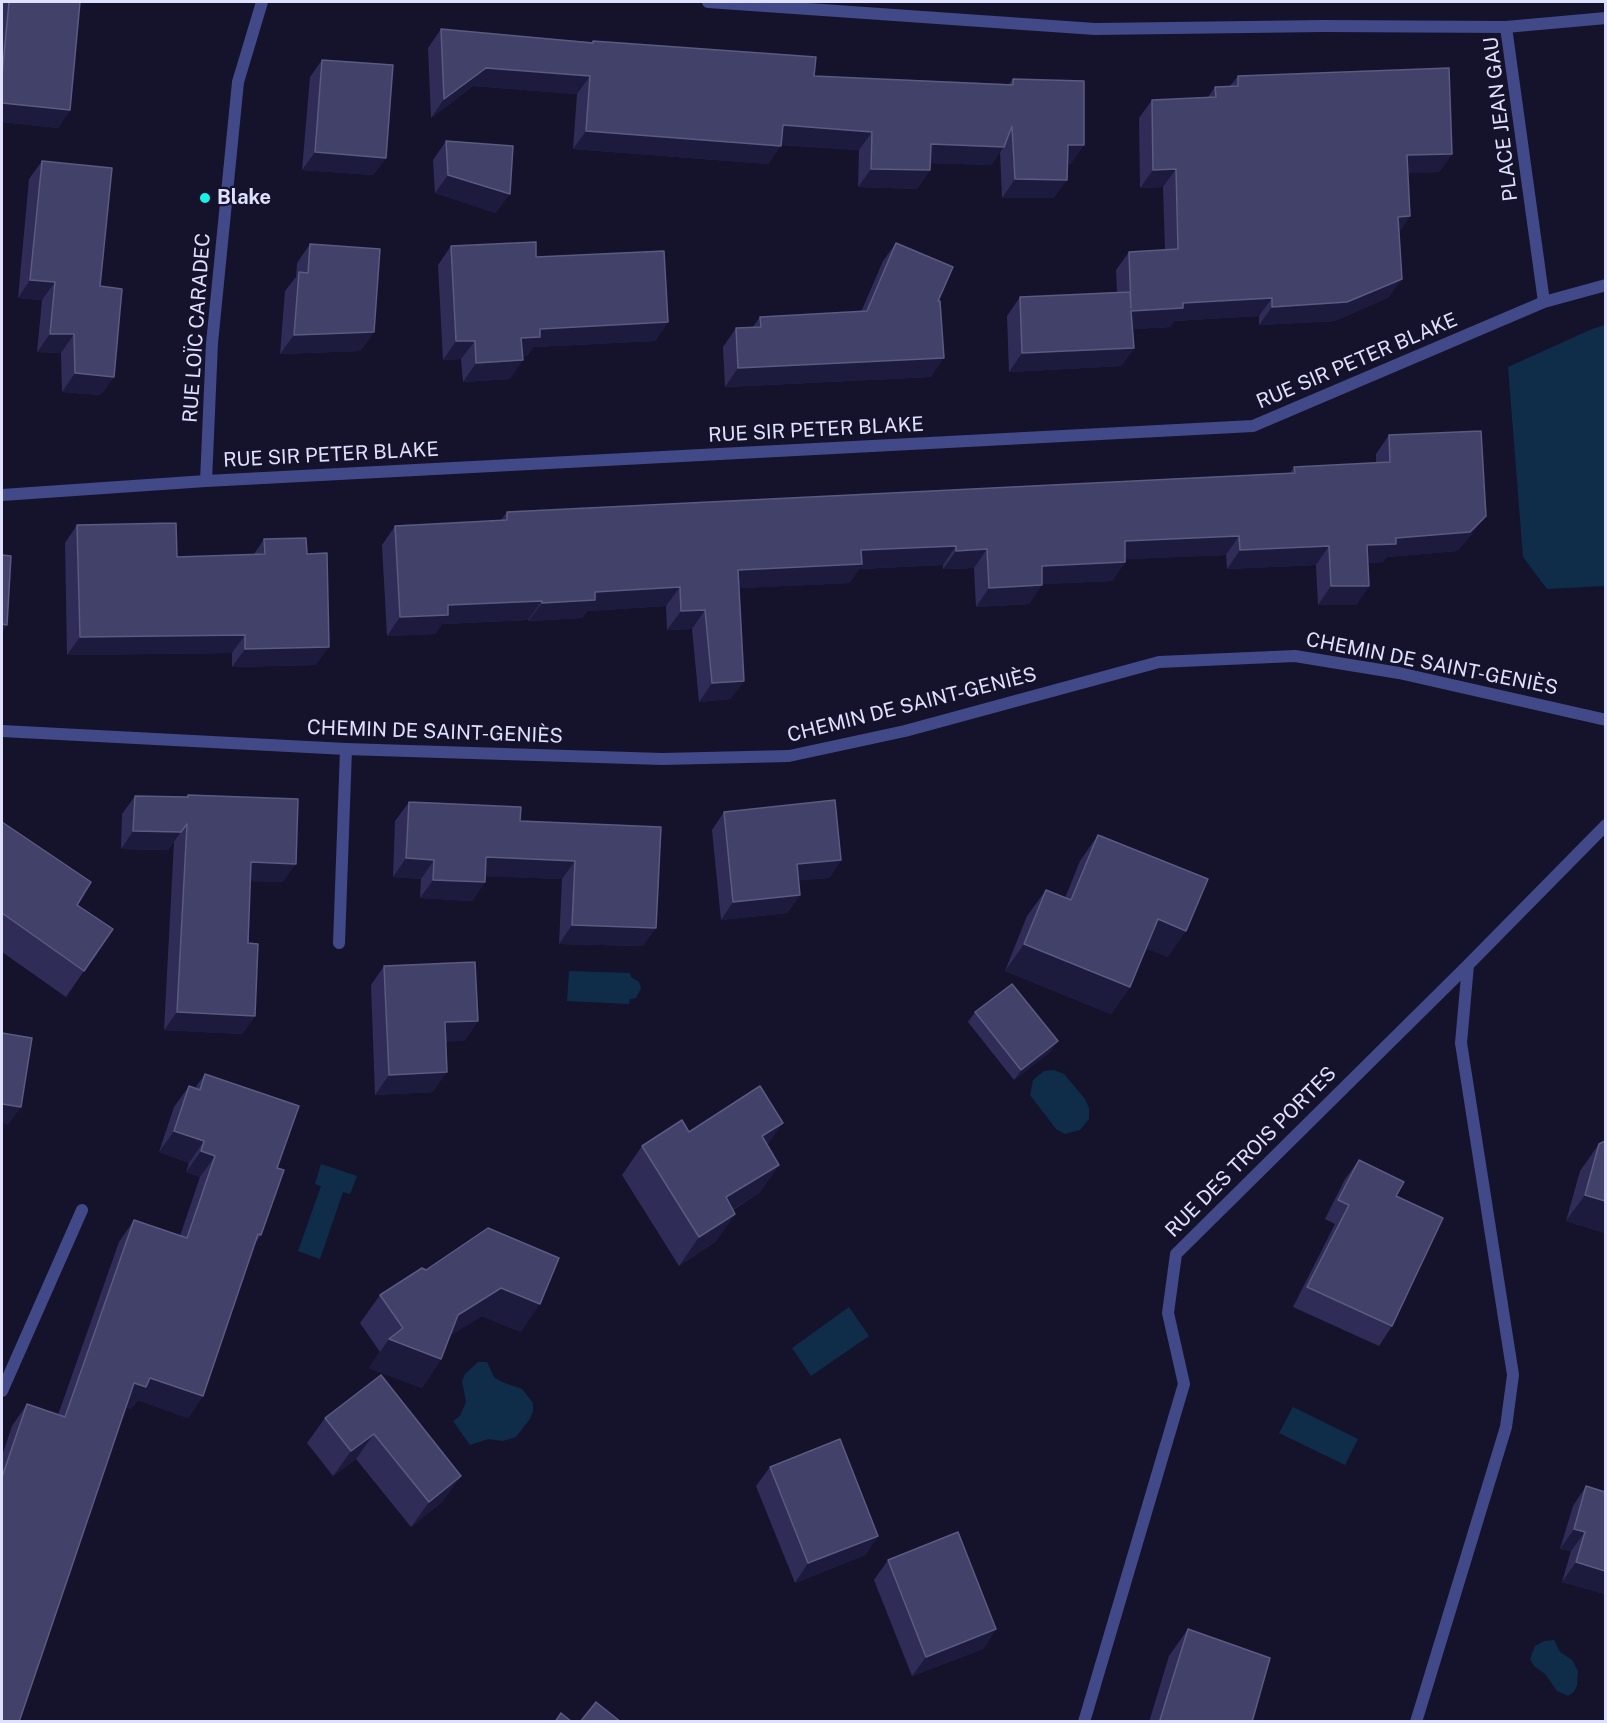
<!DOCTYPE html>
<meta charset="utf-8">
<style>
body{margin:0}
#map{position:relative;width:1607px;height:1723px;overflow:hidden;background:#14132b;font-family:"Public Sans",sans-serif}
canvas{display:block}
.frame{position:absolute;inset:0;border:3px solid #dfe0fd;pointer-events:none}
</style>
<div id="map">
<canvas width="1607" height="1723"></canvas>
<div class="frame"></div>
</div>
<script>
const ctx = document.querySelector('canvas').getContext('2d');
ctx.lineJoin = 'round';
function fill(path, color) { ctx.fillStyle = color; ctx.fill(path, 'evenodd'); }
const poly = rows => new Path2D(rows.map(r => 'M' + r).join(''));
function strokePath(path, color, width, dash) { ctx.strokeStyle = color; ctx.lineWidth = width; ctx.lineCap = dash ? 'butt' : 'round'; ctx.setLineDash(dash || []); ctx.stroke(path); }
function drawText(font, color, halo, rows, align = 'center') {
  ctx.font = font + ' "Public Sans",sans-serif'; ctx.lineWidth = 4.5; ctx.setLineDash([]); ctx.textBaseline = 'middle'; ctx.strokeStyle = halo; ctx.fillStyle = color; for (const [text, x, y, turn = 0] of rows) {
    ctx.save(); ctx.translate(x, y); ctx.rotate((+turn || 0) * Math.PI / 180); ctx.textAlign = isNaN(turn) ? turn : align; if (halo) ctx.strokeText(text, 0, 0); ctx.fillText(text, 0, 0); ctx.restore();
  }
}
const water = poly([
 [1605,325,1605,586,1547,589,1523,557,1508,367,1592,329],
 [569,971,630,973,631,977,639,982,641,988,636,998,630,999,629,1004,567,1001],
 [1054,1070,1064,1074,1085,1099,1089,1108,1089,1119,1080,1130,1065,1134,1056,1129,1030,1095,1033,1080,1044,1071],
 [321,1164,357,1176,350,1194,343,1192,320,1259,298,1251,321,1186,315,1184],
 [849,1307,869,1336,811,1376,792,1348],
 [478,1362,487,1362,494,1377,502,1382,522,1389,533,1403,533,1411,530,1419,516,1437,503,1441,488,1439,470,1445,453,1421,460,1416,466,1402,462,1381,465,1374],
 [1293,1407,1358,1439,1345,1465,1279,1433],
 [1554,1640,1560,1652,1572,1660,1578,1671,1577,1685,1574,1692,1568,1696,1557,1691,1545,1674,1534,1666,1530,1659,1535,1646,1544,1641]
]);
const minor = poly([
 [708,2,1095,29,1324,26,1506,27,1606,18],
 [1506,27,1544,302],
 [206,481,212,343,238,82,262,2],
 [2,495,206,481,1253,426,1544,302,1606,285],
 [2,731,346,749,662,759,789,756,905,731,1159,662,1295,656,1399,673,1606,720],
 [339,943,346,749],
 [2,1391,82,1210],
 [1084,1722,1184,1384,1168,1313,1176,1254,1468,965],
 [1416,1722,1506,1427,1513,1375,1461,1043,1468,965,1606,825]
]);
const wall = poly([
 [2,2,80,2,70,110,58,128,2,122],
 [441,29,591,42,593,41,814,76,1009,84,1013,79,1071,164,1067,164,1054,198,1002,198,1000,152,991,165,930,163,930,170,917,189,858,187,859,150,781,145,768,164,573,149,577,94,473,86,431,118,428,48],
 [322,60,386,158,373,175,302,170,310,77],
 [1238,76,1452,154,1439,172,1408,173,1410,216,1399,232,1389,297,1335,321,1259,325,1259,316,1174,321,1170,327,1133,329,1134,348,1121,366,1009,372,1007,316,1020,297,1117,292,1116,270,1129,252,1165,250,1163,187,1140,188,1139,118,1152,100,1208,97,1215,87,1230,86],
 [446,141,496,213,435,193,433,160],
 [42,161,100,286,101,395,62,392,61,353,37,352,42,300,18,298,29,179],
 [896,243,938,301,931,377,725,387,723,347,736,328,752,328,760,317,861,312,883,261],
 [310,244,374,332,360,351,280,354,285,291,296,277,297,263],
 [451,246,536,257,668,322,655,341,533,347,527,356,523,356,510,379,463,382,461,359,443,360,438,265],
 [1389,435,1472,534,1457,551,1387,557,1383,562,1368,563,1369,586,1356,605,1318,605,1316,565,1227,569,1226,555,1125,559,1125,562,1112,581,1042,584,1029,604,976,607,974,568,943,569,943,565,859,569,849,583,739,588,744,681,730,699,699,702,692,629,667,630,666,606,587,611,582,618,528,621,528,620,442,624,435,634,387,636,382,545,395,526,501,520,507,512,1290,473,1294,467,1376,463,1376,454],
 [77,525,177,557,254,554,264,539,307,554,316,665,232,667,232,653,67,655,65,543],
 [188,795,283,882,250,881,248,943,255,1016,242,1034,164,1030,174,842,168,850,121,849,122,814,135,796,187,797],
 [409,802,520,821,661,827,643,946,559,944,562,879,485,876,485,882,472,901,420,898,421,879,393,877,395,821],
 [724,812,841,860,829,878,798,880,800,895,787,913,721,920,712,830],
 [2,822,77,905,113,929,66,997,2,952],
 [1098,835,1168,957,1146,948,1130,987,1111,1014,1005,971,1027,916,1046,890,1065,898,1080,861],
 [384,966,478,1021,464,1041,446,1041,433,1092,375,1095,371,985],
 [975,1012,1051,1051,1014,1080,968,1022],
 [205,1074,277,1168,261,1235,255,1244,203,1396,188,1418,138,1400,131,1409,126,1407,2,1722,2,1456,12,1426,27,1404,58,1415,119,1242,134,1220,180,1236,200,1177,186,1172,189,1163,159,1152,174,1107,189,1086,195,1088],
 [689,1132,767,1145,779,1165,759,1193,733,1210,735,1214,715,1242,679,1266,622,1175,642,1146],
 [1605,1141,1605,1233,1566,1221,1580,1171,1599,1144],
 [1359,1160,1396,1196,1392,1326,1379,1346,1293,1307,1335,1224,1325,1219,1345,1179],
 [422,1268,521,1332,482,1316,450,1335,441,1359,422,1388,369,1368,380,1352,360,1323,380,1295],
 [381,1375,443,1501,411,1527,356,1459,333,1476,307,1443,325,1418],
 [770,1467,878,1536,865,1555,795,1583,756,1486],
 [1586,1486,1605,1594,1562,1582,1571,1551,1560,1549,1573,1506],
 [888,1560,996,1629,983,1649,912,1676,874,1580],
 [1188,1629,1252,1722,1149,1722,1169,1656]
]);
const shadedWall = poly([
 [486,68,590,76,577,94,473,86,431,118,444,99],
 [2,103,70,110,58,128,2,122],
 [783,125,872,132,859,150,770,144],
 [586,131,781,146,768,164,573,149],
 [931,144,1004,147,991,165,918,163],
 [1068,145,1084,145,1071,164,1055,164],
 [315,152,386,158,373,175,302,170],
 [1452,154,1439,172,1394,174,1407,155],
 [871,169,930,170,917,189,858,187],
 [1176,169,1163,187,1140,188,1153,170],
 [448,175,510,194,496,213,435,193],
 [1015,179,1067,180,1054,198,1002,198],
 [1410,216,1397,235,1398,217],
 [1402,279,1389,297,1335,321,1259,325,1272,307],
 [30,280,55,282,42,300,18,298],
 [1272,298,1259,316,1174,321,1170,327,1118,330,1131,311,1183,303],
 [668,322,655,341,533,347,527,356,508,357,521,338,540,329],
 [374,332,360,351,280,354,294,335],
 [50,334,74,334,61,353,37,352],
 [456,341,475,341,461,359,443,360],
 [1134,348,1121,366,1009,372,1022,353],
 [944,358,931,377,725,387,738,368],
 [523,360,510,379,463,382,476,363],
 [75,373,114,377,101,395,62,392],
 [1486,516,1472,534,1457,551,1387,557,1383,562,1354,564,1367,545],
 [1239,536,1226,555,1111,560,1125,541],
 [956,546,943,565,859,569,849,583,724,589,738,570,861,550],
 [1329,546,1316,565,1227,569,1240,550],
 [987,549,974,568,943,569,956,551],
 [1125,562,1112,581,1028,585,1042,566],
 [1042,585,1029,604,976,607,989,588],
 [1331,586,1369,586,1356,605,1318,605],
 [680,587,666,606,587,611,582,618,528,621,542,603,595,592],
 [542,601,528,620,442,624,435,634,387,636,400,617,448,605],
 [705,610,692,629,667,630,681,611],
 [2,624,7,625,2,633],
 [245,635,232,653,67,655,80,637],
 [329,647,316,665,232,667,245,649],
 [744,681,730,699,699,702,712,683],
 [133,831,181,832,168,850,121,849],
 [486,857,575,861,562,879,472,876],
 [406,858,434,860,421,879,393,877],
 [841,860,829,878,784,882,797,864],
 [251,862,296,864,283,882,238,881],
 [433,880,485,882,472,901,420,898],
 [800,895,787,913,721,920,733,902],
 [1158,919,1186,931,1168,957,1139,946],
 [572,925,656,928,643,946,559,944],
 [1024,944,1130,987,1111,1014,1005,971],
 [177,1012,255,1016,242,1034,164,1030],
 [478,1021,464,1041,431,1042,445,1022],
 [1058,1041,1051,1051,1014,1080,1021,1070],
 [447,1072,433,1092,375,1095,389,1075],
 [2,1104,21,1107,8,1125,2,1123],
 [783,1123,763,1151,762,1136],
 [174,1131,204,1141,189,1163,159,1152],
 [201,1151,215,1156,200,1177,186,1172],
 [779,1165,759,1193,706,1226,726,1197],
 [1585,1195,1605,1201,1605,1233,1566,1221],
 [735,1214,715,1242,679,1266,699,1237],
 [501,1288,540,1304,521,1332,482,1316,439,1343,458,1315],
 [389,1339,441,1359,422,1388,369,1368],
 [150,1378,203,1396,188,1418,138,1400,131,1409,119,1404,134,1383],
 [374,1434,356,1459,333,1476,351,1451],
 [461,1476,443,1501,411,1527,429,1502],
 [1574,1529,1585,1532,1571,1551,1560,1549],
 [878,1536,865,1555,795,1583,808,1563],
 [1576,1562,1605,1571,1605,1594,1562,1582],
 [996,1629,983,1649,912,1676,926,1657]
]);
const building = poly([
 [9,2,80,2,70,110,2,103,2,76,9,2],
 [441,29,593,43,593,41,816,57,814,76,1013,85,1013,79,1084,81,1084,145,1068,145,1067,180,1015,179,1012,126,1004,147,931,144,930,170,871,169,872,132,783,125,781,146,586,131,590,76,486,68,444,99,441,29],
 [322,60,393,65,386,158,315,152,322,60],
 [1449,68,1452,154,1407,155,1410,216,1398,217,1402,279,1347,302,1272,307,1272,298,1183,303,1183,308,1131,311,1134,348,1022,353,1020,297,1130,292,1131,308,1129,252,1178,249,1176,169,1153,170,1152,100,1216,97,1215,87,1238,86,1238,76,1449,68],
 [446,141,513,146,510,194,448,175,446,141],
 [42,161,112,168,100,286,122,289,114,377,75,373,74,334,50,334,55,282,30,280,42,161],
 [536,242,536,257,664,251,668,322,540,329,540,337,521,338,523,360,476,363,475,341,456,341,451,246,536,242],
 [896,243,953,267,938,301,940,301,944,358,738,368,736,328,761,327,760,317,867,311,896,243],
 [310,244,380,249,374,332,294,335,299,272,308,273,310,244],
 [1481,431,1486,516,1470,532,1396,538,1396,544,1367,545,1369,586,1331,586,1329,546,1240,550,1239,536,1125,541,1125,562,1042,566,1042,585,989,588,987,549,956,551,956,546,861,550,862,564,738,570,744,681,712,683,705,610,681,611,680,587,595,592,595,600,542,603,542,601,448,605,448,615,400,617,395,526,507,520,507,512,1295,473,1294,467,1390,462,1389,435,1481,431],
 [176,523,177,557,265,554,264,539,306,538,307,554,327,553,329,647,245,649,245,635,80,637,77,525,176,523],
 [2,555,11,556,7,625,2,624,2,555],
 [188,795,298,799,296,864,251,862,248,943,258,944,255,1016,177,1012,187,824,181,832,133,831,135,796,188,797,188,795],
 [835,800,841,860,797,864,800,895,733,902,724,812,835,800],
 [409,802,521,807,520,821,661,827,656,928,572,925,575,861,486,857,485,882,433,880,434,860,406,858,409,802],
 [2,822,91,882,77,905,113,929,84,971,2,913,2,822],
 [1098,835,1208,879,1186,931,1158,919,1130,987,1024,944,1046,890,1071,900,1098,835],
 [475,962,478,1021,445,1022,447,1072,389,1075,384,966,475,962],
 [1012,984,1058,1041,1021,1070,975,1012,1012,984],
 [2,1033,32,1038,21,1107,2,1104,2,1033],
 [205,1074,299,1106,277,1168,284,1170,261,1235,258,1234,203,1396,150,1378,146,1387,134,1383,19,1722,2,1722,2,1477,27,1404,65,1417,134,1220,187,1238,215,1156,201,1151,204,1141,174,1131,189,1086,200,1090,205,1074],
 [760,1086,783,1123,762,1136,779,1165,726,1197,735,1214,699,1237,642,1146,682,1120,689,1132,760,1086],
 [1605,1141,1605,1201,1585,1195,1599,1144,1605,1141],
 [1359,1160,1404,1182,1396,1196,1443,1218,1392,1326,1307,1287,1349,1205,1338,1200,1359,1160],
 [488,1228,559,1258,540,1304,501,1288,458,1315,441,1359,389,1339,403,1328,380,1295,422,1268,426,1270,488,1228],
 [381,1375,461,1476,429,1502,374,1434,351,1451,325,1418,381,1375],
 [840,1439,878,1536,808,1563,770,1467,840,1439],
 [1586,1486,1605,1492,1605,1571,1576,1562,1585,1532,1574,1529,1586,1486],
 [958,1532,996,1629,926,1657,888,1560,958,1532],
 [1188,1629,1270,1658,1252,1722,1164,1722,1160,1720,1188,1629],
 [596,1702,621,1722,580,1722,596,1702],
 [561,1713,572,1722,555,1722,561,1713]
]);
const markers = [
 [205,198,6,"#16f2e7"]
];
const streetNames = [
 ["PLACE JEAN GAU",1501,119,-97],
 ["RUE LOÏC CARADEC",197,328,-86],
 ["RUE SIR PETER BLAKE",1357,361,-23],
 ["RUE SIR PETER BLAKE",816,430,-3],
 ["RUE SIR PETER BLAKE",331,455,-3],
 ["CHEMIN DE SAINT-GENIÈS",1432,664,11],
 ["CHEMIN DE SAINT-GENIÈS",912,705,-14],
 ["CHEMIN DE SAINT-GENIÈS",435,732,2],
 ["RUE DES TROIS PORTES",1251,1152,-45]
];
const poiNames = [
 ["Blake",217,198]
];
fill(water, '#0f2d49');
strokePath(minor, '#414988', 12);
fill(wall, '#2f2d57');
fill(shadedWall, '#1c1b3e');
fill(building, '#424169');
strokePath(building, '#5b5a80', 1.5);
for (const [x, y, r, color] of markers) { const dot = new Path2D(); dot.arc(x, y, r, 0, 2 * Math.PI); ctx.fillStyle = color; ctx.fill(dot); strokePath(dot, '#14132b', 2); }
drawText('20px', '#dfe0fd', '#14132b', streetNames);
drawText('bold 20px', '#dfe0fd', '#14132b', poiNames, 'left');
</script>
